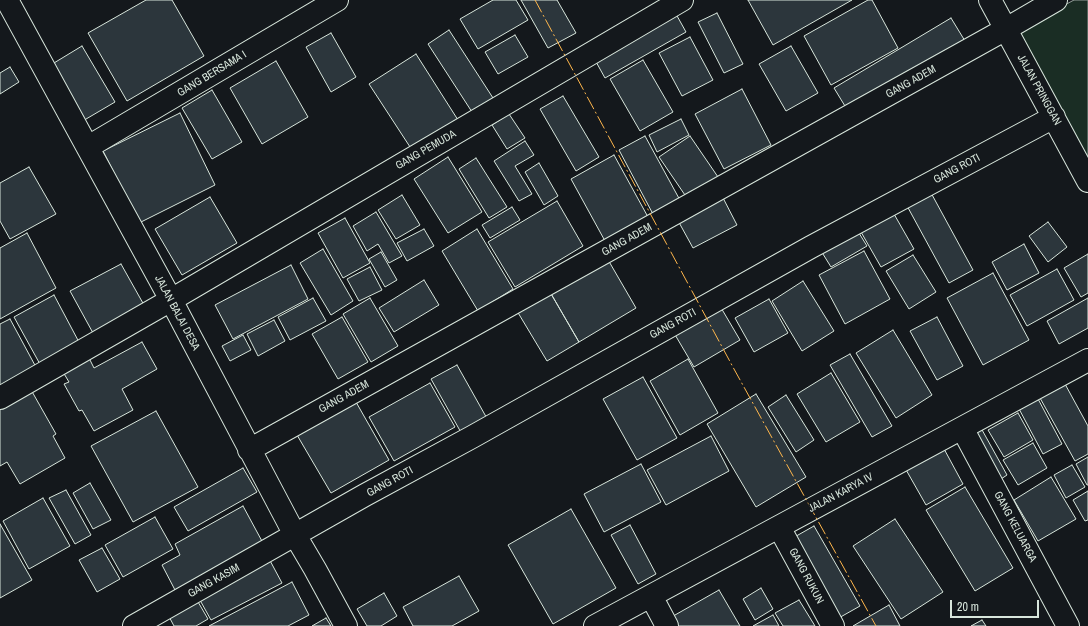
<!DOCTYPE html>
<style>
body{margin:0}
#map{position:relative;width:1088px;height:626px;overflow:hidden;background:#14181c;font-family:"Archivo Narrow",sans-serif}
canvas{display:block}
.scale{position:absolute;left:950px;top:600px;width:89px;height:18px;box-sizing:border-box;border:2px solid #d8e6dc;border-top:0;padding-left:5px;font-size:12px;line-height:14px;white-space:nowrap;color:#d8e6dc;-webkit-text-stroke:3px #14181c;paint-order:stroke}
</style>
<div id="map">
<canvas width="1088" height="626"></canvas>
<div class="scale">20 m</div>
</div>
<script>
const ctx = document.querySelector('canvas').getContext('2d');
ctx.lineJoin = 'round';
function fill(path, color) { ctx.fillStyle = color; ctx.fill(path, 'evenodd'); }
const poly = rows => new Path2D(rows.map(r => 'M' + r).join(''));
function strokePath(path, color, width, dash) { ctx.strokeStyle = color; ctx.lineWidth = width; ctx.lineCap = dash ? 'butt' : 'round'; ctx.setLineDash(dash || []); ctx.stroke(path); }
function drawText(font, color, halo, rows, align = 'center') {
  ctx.font = font + ' "Archivo Narrow",sans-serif'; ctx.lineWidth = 3; ctx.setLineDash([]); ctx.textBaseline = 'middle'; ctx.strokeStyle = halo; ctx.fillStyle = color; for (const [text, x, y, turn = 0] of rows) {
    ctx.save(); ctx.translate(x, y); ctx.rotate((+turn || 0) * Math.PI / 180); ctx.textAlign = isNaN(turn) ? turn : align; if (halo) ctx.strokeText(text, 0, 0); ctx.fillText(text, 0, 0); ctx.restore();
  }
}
const green = poly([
 [1074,0,1088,0,1088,160,1017,31,1074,0]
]);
const building = poly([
 [146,0,172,0,204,56,127,101,88,33,146,0],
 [493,0,516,0,528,20,478,49,460,19,493,0],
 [521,0,557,0,576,33,548,48,521,0],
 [748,0,852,0,773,45,748,0],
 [868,0,872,0,898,48,831,85,804,36,868,0],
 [717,13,743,64,724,73,698,22,717,13],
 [676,14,686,32,605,78,595,60,676,14],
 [951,18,965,41,848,111,834,88,951,18],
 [449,30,493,98,472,112,428,44,449,30],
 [331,33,356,77,331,92,306,47,331,33],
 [515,35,528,57,498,74,485,52,515,35],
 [690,37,713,80,682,96,659,53,690,37],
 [82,46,115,102,81,122,49,66,82,46],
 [791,46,818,93,786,111,759,64,791,46],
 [416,54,458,120,412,150,369,84,416,54],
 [643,60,673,112,640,131,610,79,643,60],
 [276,61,308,117,262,144,230,88,276,61],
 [10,67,19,82,0,94,0,73,10,67],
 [742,89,771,145,724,169,695,114,742,89],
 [212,90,242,142,212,159,182,108,212,90],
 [563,96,599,157,576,171,540,109,563,96],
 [180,113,215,185,139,223,103,151,180,113],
 [509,114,525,138,507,149,492,125,509,114],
 [681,119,689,135,657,152,649,135,681,119],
 [645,136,681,202,654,216,619,150,645,136],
 [690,136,718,177,687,198,659,157,690,136],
 [525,141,534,155,515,166,532,194,519,201,494,161,525,141],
 [614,155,648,217,605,241,571,179,614,155],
 [448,157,482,212,448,233,414,179,448,157],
 [476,158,507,207,489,218,459,169,476,158],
 [539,163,558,196,544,205,525,172,539,163],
 [29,167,56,214,10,239,0,221,0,183,29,167],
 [930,191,973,270,949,283,906,204,930,191],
 [721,194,737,225,693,248,676,217,721,194],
 [402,195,420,225,396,239,378,210,402,195],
 [210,197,237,243,182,275,155,229,210,197],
 [557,201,583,246,515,287,488,242,557,201],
 [512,207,520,220,490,238,482,225,512,207],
 [376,212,402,256,389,263,378,244,367,251,353,226,376,212],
 [894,214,914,249,881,267,861,232,894,214],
 [345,218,370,263,343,278,318,233,345,218],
 [1048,222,1067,247,1048,262,1029,236,1048,222],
 [854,225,867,246,831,267,818,246,854,225],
 [424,229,434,246,407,261,397,243,424,229],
 [477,229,513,289,478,311,442,251,477,229],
 [27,233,56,288,0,319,0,248,27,233],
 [1024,244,1039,273,1007,290,992,262,1024,244],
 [323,249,353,301,331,315,300,263,323,249],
 [864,251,890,299,845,324,819,275,864,251],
 [381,252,397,280,385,287,369,259,381,252],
 [1088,254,1088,293,1081,297,1064,268,1088,254],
 [913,255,936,292,909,309,886,271,913,255],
 [607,258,636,308,579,342,550,292,607,258],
 [121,264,144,305,93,333,70,291,121,264],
 [291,265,308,299,233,339,215,305,291,265],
 [370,267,382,290,359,301,347,279,370,267],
 [1057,269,1074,300,1027,326,1010,295,1057,269],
 [993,273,1029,340,983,365,947,298,993,273],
 [424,280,439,305,394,332,379,308,424,280],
 [803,281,834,331,802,351,772,301,803,281],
 [550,292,579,342,547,361,517,311,550,292],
 [54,295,80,344,41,366,14,317,54,295],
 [313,298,326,321,290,340,278,317,313,298],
 [370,298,398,346,371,362,343,314,370,298],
 [1088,298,1088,328,1059,344,1047,321,1088,298],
 [769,299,788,333,754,352,735,318,769,299],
 [720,306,740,340,694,367,674,333,720,306],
 [342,317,368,362,338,379,312,334,342,317],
 [937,317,963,366,937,380,910,331,937,317],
 [10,319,37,369,0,389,0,324,10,319],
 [274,320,285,341,258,356,247,334,274,320],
 [893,330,932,395,896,418,856,353,893,330],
 [243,335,251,350,230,361,222,346,243,335],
 [142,342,157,369,122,389,133,410,94,431,82,410,79,411,64,384,69,382,63,372,89,358,94,368,142,342],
 [850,354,892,426,872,437,830,365,850,354],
 [688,359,718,413,680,435,650,381,688,359],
 [457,365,489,422,463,436,431,379,457,365],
 [831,373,860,422,826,442,797,394,831,373],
 [643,377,677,438,637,460,603,399,643,377],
 [430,383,455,427,394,461,369,417,430,383],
 [1065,384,1088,426,1088,454,1075,461,1040,398,1065,384],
 [30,388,56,434,53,436,65,458,20,484,7,462,0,466,0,405,30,388],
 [756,394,806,477,756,507,707,424,756,394],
 [786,395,814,440,796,452,768,407,786,395],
 [1037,397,1062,444,1043,454,1018,407,1037,397],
 [356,402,389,460,331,493,297,435,356,402],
 [156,411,198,487,133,522,91,446,156,411],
 [1018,413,1033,440,1004,457,988,430,1018,413],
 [981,428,1007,475,995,483,967,435,981,428],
 [711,436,729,471,666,505,647,470,711,436],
 [1033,443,1047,468,1018,485,1003,460,1033,443],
 [943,447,963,484,926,505,905,468,943,447],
 [1088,457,1088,485,1087,485,1076,464,1088,457],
 [641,464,661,502,604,532,584,494,641,464],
 [1072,465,1085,487,1066,498,1054,475,1072,465],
 [243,468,257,492,188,531,174,507,243,468],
 [1051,477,1076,519,1038,541,1014,500,1051,477],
 [90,483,111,520,93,529,73,493,90,483],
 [965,487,1013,568,975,591,926,510,965,487],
 [66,490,91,535,75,544,49,498,66,490],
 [1088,491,1088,520,1085,521,1073,500,1088,491],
 [43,498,70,546,29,569,3,521,43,498],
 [243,506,263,543,175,590,162,565,180,555,175,544,243,506],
 [571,509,616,588,553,624,508,545,571,509],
 [155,517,173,549,123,577,105,545,155,517],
 [895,519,943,592,901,619,853,546,895,519],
 [0,524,32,580,0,598,0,524],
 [630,525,656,574,638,584,611,535,630,525],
 [814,526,860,606,837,619,791,539,814,526],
 [102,548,120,579,97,592,79,560,102,548],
 [267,555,282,583,211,620,196,593,267,555],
 [459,576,479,611,452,626,413,626,403,607,459,576],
 [292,582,309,615,288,626,209,626,292,582],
 [761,588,773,609,755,620,743,599,761,588],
 [719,590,740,626,671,626,668,619,719,590],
 [384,593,397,616,381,626,367,626,357,609,384,593],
 [194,595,208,619,196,626,174,626,166,611,194,595],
 [799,600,815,626,783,626,775,613,799,600],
 [889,605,900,626,853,626,889,605],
 [773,615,779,626,753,626,773,615],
 [326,618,331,626,312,626,326,618],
 [982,620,986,626,971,626,982,620]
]);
const minor = poly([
 [7,0,171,300,295,535,315,569,346,626],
 [990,0,1088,181],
 [88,147,337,0],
 [0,398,171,300,682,0],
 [962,428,1068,626],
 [249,450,1006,29,1056,0],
 [779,527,833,626],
 [651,596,667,626],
 [134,626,365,495,472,437,811,247,1054,117],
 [595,626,1088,360]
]);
const power = poly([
 [535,0,734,369,876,626]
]);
const streetNames = [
 ["GANG BERSAMA I",212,74,-31],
 ["GANG ADEM",911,82,-29],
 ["JALAN PRINGGAN",1039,90,61],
 ["GANG PEMUDA",426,150,-30],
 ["GANG ROTI",957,169,-28],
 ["GANG ADEM",627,240,-29],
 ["JALAN BALAI DESA",177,313,62],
 ["GANG ROTI",673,324,-29],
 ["GANG ADEM",344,397,-29],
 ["GANG ROTI",390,482,-29],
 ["JALAN KARYA IV",841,493,-28],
 ["GANG KELUARGA",1015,527,62],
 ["GANG RUKUN",806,576,62],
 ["GANG KASIM",214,581,-29]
];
fill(green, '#1a2d24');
strokePath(green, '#939e99', 1);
fill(building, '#2c363c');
strokePath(building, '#d8e6dc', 1);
strokePath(minor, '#d8e6dc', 24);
strokePath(minor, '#14181c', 22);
strokePath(power, '#ffb74d', 1, [14, 3, 2, 3]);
drawText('11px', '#d8e6dc', '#14181c', streetNames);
</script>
